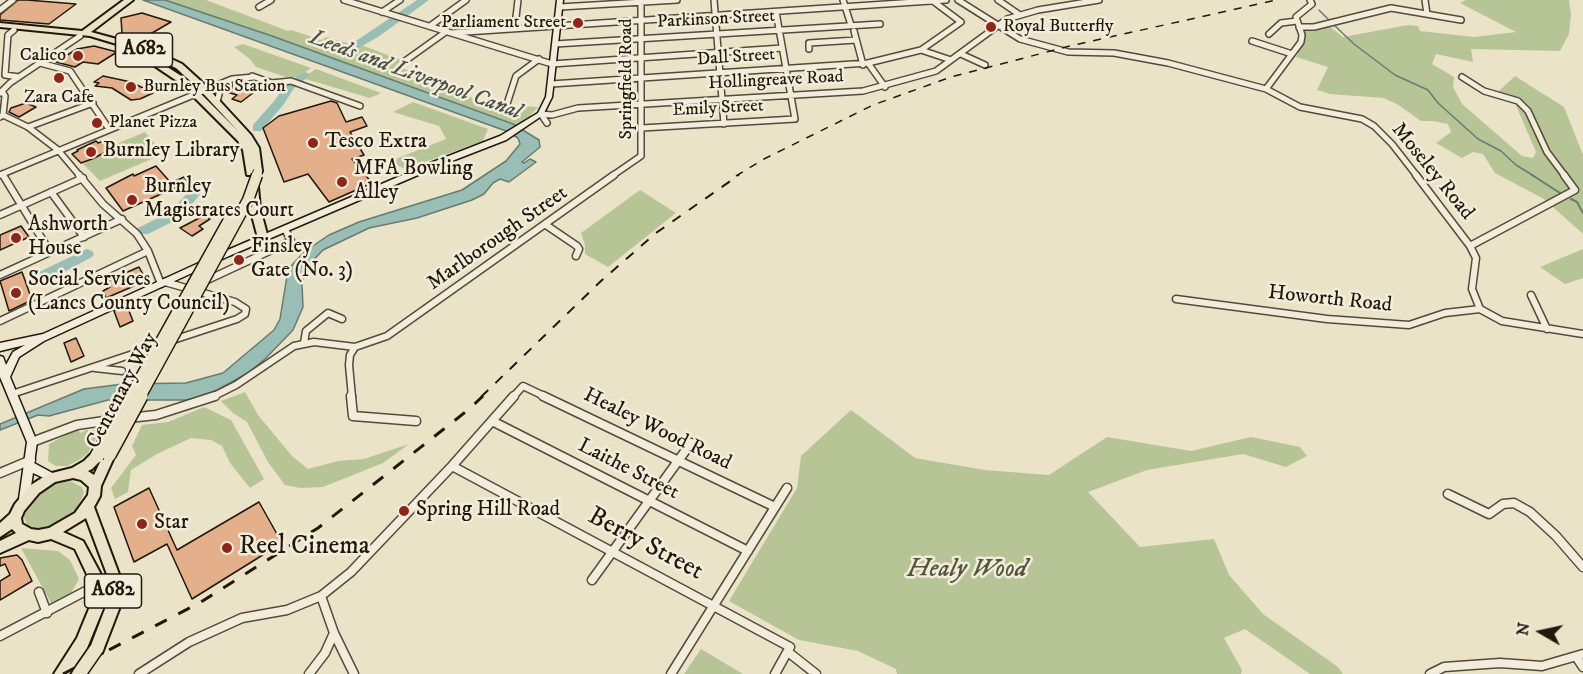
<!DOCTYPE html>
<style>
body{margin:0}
#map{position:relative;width:1583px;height:674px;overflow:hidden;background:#ebe3c8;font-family:"IM FELL DW Pica",serif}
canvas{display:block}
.north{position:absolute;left:1511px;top:602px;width:60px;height:60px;-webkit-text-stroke:4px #f2eddb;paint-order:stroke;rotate:279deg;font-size:16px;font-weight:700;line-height:24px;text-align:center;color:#21170b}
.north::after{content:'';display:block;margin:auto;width:21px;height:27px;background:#21170b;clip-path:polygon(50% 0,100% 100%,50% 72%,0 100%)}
</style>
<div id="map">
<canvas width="1583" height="674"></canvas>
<div class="north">N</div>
</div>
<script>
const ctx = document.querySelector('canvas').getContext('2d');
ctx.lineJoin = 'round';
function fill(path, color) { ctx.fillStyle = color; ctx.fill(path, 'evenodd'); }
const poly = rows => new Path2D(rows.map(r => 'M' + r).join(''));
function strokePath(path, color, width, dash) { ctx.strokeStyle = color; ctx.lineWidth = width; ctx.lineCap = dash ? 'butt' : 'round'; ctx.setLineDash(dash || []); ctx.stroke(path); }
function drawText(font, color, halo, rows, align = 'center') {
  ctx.font = font + ' "IM FELL DW Pica",serif'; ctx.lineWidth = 5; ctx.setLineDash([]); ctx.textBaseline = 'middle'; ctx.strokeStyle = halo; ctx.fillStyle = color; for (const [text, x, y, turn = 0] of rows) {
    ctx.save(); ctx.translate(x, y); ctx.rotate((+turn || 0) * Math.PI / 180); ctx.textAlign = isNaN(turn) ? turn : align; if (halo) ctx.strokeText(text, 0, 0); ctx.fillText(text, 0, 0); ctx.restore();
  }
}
const green = poly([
 [165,0,206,0,288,31,291,30,322,40,327,37,350,44,356,43,406,62,400,67,512,115,522,106,538,107,526,120,516,127,484,113,272,36],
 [1466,0,1569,0,1571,14,1569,34,1560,51,1471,49,1473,62,1436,54,1432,64,1454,77,1453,87,1462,104,1522,156,1533,158,1536,152,1514,101,1498,92,1515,76,1564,107,1583,155,1583,234,1544,199,1495,173,1483,154,1473,152,1462,158,1436,143,1451,132,1448,124,1433,121,1421,121,1397,104,1383,98,1330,94,1317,90,1328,67,1296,57,1303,43,1304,30,1329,26,1343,37,1408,25,1418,26,1420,31,1474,37,1516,32,1460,3],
 [243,44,311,68,299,77,286,77,256,67,250,59,234,47],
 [316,69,381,93,370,98,302,78],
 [413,102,488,129,483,141,411,167,403,168,397,165,394,162,398,158,446,139,439,126,393,112],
 [145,132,163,154,100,181,83,164,116,148,114,145],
 [640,190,676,213,608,267,585,254,585,245,581,233],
 [1583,249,1583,278,1565,284,1540,267],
 [245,392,258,415,292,456,308,469,338,461,364,459,409,444,383,463,323,487,300,488,285,485,268,462,247,422,233,413,221,401],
 [204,407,231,420,264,479,250,488,230,463,222,446,211,440,191,438,157,454,131,470,128,492,115,499,111,488,136,455,132,446,142,425,168,422],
 [851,410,915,458,985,470,1049,475,1107,437,1191,451,1251,437,1300,447,1307,456,1286,467,1243,454,1147,470,1088,492,1140,547,1214,539,1229,575,1263,614,1338,667,1343,674,1310,674,1245,629,1224,638,1242,670,1241,674,897,674,896,669,858,651,799,640,729,601,797,488,801,456],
 [77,429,81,433,86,430,101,430,88,453,79,460,67,466,56,466,48,461,49,444],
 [70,481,82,487,84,493,77,508,70,515,52,526,34,528,27,525,23,514,31,498,50,485],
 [21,548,58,551,70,560,79,579,71,593,51,603],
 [701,649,743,674,684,674]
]);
const water = poly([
 [143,0,165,0,272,36,513,124,539,140,540,147,522,162,524,163,530,159,536,162,509,182,500,179,493,183,484,194,472,200,417,218,369,228,323,250,306,268,302,284,303,307,293,330,265,359,248,373,217,390,198,398,185,400,108,400,49,416,38,415,0,430,0,424,84,389,123,384,186,383,223,373,274,330,280,319,287,276,291,266,305,251,329,235,359,222,462,190,506,161,520,144,518,138,506,131,143,0]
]);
const streamFar1 = poly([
 [1319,10,1329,20],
 [1334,25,1354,44,1395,75,1428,90,1438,103,1478,139,1501,151,1516,165,1534,176]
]);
const stream = poly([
 [1532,175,1560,193],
 [1571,199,1577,202,1583,213]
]);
const river = poly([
 [417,0,429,0,378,37,353,51,345,51,344,49,417,0],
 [304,72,308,73,308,77,294,88,284,104,261,131,253,131,253,125,275,100,286,84,304,72],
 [196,188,202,192,180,218,148,234,138,234,136,231,138,228,170,212,191,189,196,188],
 [87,249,92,251,94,254,92,257,47,281,37,281,35,277,37,273,87,249]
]);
const building = poly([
 [18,0,27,0,76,4,49,24,0,20,0,15,18,0],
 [142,13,171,22,140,40,122,33,121,18,142,13],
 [94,46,117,52,98,64,83,62,75,67,56,62,77,49,94,46],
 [103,76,131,82,153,93,140,99,131,100,112,88,95,86,99,83,94,82,103,76],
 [237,85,247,87,257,90,241,102,232,99,237,95,227,92,237,85],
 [331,101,337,103,346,122,362,117,367,126,350,132,364,155,352,159,372,183,329,202,308,174,284,182,263,128,279,116,331,101],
 [26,103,36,107,19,117,9,112,11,108,26,103],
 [107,140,112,149,92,159,81,163,72,154,78,151,77,150,96,141,98,143,107,140],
 [156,166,171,183,184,177,188,182,123,211,106,188,133,174,134,176,156,166],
 [205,215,210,219,199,226,203,229,192,236,180,228,205,215],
 [21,226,29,237,0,250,0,235,21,226],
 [139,267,144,276,131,282,134,286,106,298,103,291,110,287,107,281,139,267],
 [22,272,32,300,9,311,0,281,22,272],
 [127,306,133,321,120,327,114,311,127,306],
 [76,338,84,356,71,362,64,343,76,338],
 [149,488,177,550,259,502,282,543,192,599,167,544,134,562,114,507,149,488],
 [17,555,22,560,32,581,0,600,0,581,10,575,5,564,0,566,0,558,17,555]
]);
const streetFar2 = poly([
 [344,0,552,64,782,48],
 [714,0,724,124],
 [843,0,851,25],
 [958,0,1020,39,1068,52,1114,53,1168,63,1266,89,1300,107,1362,119,1374,126,1392,144,1417,176],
 [998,0,1020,15],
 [1425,0,1427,14],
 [259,7,271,0],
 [560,7,677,0],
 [0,10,13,0],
 [382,12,400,0],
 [516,17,518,0],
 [430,26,466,0],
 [1299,27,1314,27,1391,8,1461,20],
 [14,30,8,35,5,75,19,77],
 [854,31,863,65],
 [451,33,946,0],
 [1269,34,1281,23,1297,21],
 [1252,41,1292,54],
 [555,44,880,24],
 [809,49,809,43,856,40],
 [921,50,951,60],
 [961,54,985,65],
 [405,61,447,31],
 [40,63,70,71,109,129],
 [868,63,885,87],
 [252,76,272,83,291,81,360,106],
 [1462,77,1484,91,1518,101,1528,111,1547,152,1565,176],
 [551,84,868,63,921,50,961,22,933,1],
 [1266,89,1301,42,1302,35,1296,17,1312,4,1310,0],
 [0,93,10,83,80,36],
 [217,102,220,90,229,85],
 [505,110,516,76,539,59],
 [541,114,552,115,578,108,863,91,936,71,1007,19,1038,10,1099,0],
 [541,114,547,123],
 [3,115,28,127,58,150,80,176],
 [0,117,3,115,5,96,2,91],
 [28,127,93,103],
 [642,128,795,119,776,12],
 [2,174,3,176],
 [0,175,232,79,254,77],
 [612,176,641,156,641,2]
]);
const streetFar1 = poly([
 [3,175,50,252],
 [79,175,103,204,137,234,148,251,161,284],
 [1416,175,1470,246,1476,258,1472,289,1480,309,1502,321,1583,334],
 [51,192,84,237],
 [0,215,83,178],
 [546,225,577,246,579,249,576,256],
 [1470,246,1575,190,1564,175],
 [0,275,122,219],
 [165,282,235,302,246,309,245,314,237,319,170,341],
 [203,282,291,241,285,229],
 [1531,295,1547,329],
 [1176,299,1327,319,1409,325,1445,313,1480,309],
 [0,321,148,251],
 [304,343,306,331,328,313,342,319],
 [95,368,122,371],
 [12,394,160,345],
 [212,397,236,385,294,346,314,342,355,347,387,336,614,175],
 [352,397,349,365,350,355,355,347],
 [513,397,523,386,546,397]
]);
const street = poly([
 [351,396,353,416,416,421],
 [543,396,775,507],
 [129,418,156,415,215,396],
 [492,421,748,551],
 [32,442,77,425,118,419],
 [452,466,790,647,775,674],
 [0,473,31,460],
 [1448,494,1489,514,1503,504,1514,503,1530,512,1556,536,1583,567],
 [592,580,691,443],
 [39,592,47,613],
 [321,596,334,633,354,674],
 [0,636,99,584],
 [788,652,816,674],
 [1577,658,1583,667],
 [139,674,189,642,242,618,287,610,321,596,351,572,452,466,514,396],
 [309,674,325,653,334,633],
 [671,674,787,488],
 [1430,674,1444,667,1500,663,1542,666,1583,654]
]);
const secondary = poly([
 [557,0,563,0,552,97,543,115,506,140,439,166,229,256,44,341,19,357,10,377,37,442,34,463,56,475,57,478,56,481,52,482,33,473,29,499,28,502,24,504,20,502,19,499,27,442,0,377,0,356,3,357,6,365,13,352,25,345,0,351,0,343,43,334,223,252,433,162,500,136,538,113,546,97,557,0]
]);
const primary = poly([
 [124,0,133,0,91,32,146,47,182,64,204,84,251,135,259,148,262,171,261,173,254,172,253,175,247,175,243,150,238,141,180,83,140,56,147,54,186,79,238,131,198,88,176,68,140,51,90,36,0,27,0,23,82,31,124,0],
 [254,184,258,187,260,208,268,238,263,241,258,238,250,208,250,187,254,184],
 [109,450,113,451,115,455,101,486,100,496,94,507,120,577,119,609,102,653,97,655,92,653,90,648,105,609,108,577,86,518,63,532,83,541,106,584,105,604,87,648,69,674,54,674,77,638,91,604,92,585,75,549,51,539,38,542,29,540,0,553,0,541,16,533,12,529,0,537,0,523,10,514,15,504,31,485,48,474,72,468,84,461,93,452,97,451,101,452,103,456,105,451,109,450],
 [101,460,94,475,88,471,92,469,101,460],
 [73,478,81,480,89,487,88,495,75,513,49,528,38,530,31,529,22,524,21,518,24,511,39,493,55,482,73,478]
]);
const railFar2 = poly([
 [736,176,764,159,873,105,951,77,1070,46,1276,0]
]);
const railFar1 = poly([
 [481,397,601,281,656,233,739,175]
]);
const rail = poly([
 [63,674,201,602,318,528,468,410,483,396]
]);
const primaryBridgeFar2 = poly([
 [256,176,258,171]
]);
const primaryBridgeFar1 = poly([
 [130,397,230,218],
 [140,397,248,200,257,175]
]);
const primaryBridge = poly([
 [109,455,141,396],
 [97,456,131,396],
 [79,674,97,648]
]);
const markers = [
 [578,23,6,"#8f2418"],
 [991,27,6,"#8f2418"],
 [78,56,6,"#8f2418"],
 [59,78,6,"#8f2418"],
 [131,87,6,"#8f2418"],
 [97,123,6,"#8f2418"],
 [313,143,6,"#8f2418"],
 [91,152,6,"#8f2418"],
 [342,182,6,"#8f2418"],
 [132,200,6,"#8f2418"],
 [16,238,6,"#8f2418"],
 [239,260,6,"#8f2418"],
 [16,293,6,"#8f2418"],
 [404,511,6,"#8f2418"],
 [142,524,6,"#8f2418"],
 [227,548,6,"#8f2418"]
];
const farStreetnames = [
 ["Parkinson Street",716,20,-3],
 ["Dall Street",736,58,-4],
 ["Springfield Road",627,79,-90],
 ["Hollingreave Road",776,81,-3],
 ["Emily Street",718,109,-3]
];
const farPoinames = [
 ["Parliament Street",566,23,"right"],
 ["Royal Butterfly",1003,27],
 ["Calico",66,56,"right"],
 ["Burnley Bus Station",143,87],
 ["Zara Cafe",59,98,"center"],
 ["Planet Pizza",109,123]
];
const shields = [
 [144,50,57],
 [113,591,57]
];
const shieldNames = [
 ["A682",144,50],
 ["A682",113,591]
];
const poiNames = [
 ["Tesco Extra",325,143],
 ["Burnley Library",103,152],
 ["MFA Bowling",354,170],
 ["Alley",354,194],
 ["Burnley",144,188],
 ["Magistrates Court",144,212],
 ["Ashworth",28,226],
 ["House",28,250],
 ["Finsley",251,248],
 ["Gate (No. 3)",251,272],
 ["Social Services",28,281],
 ["(Lancs County Council)",28,305],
 ["Spring Hill Road",416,511],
 ["Star",154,524]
];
const streetNames = [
 ["Moseley Road",1432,172,51],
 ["Marlborough Street",498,239,-35],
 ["Howorth Road",1330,300,6],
 ["Centenary Way",123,391,-62],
 ["Healey Wood Road",657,430,26],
 ["Laithe Street",628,470,27]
];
const waterNames = [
 ["Leeds and Liverpool Canal",415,76,20]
];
const nearStreetnames = [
 ["Berry Street",645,545,28]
];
const nearPoinames = [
 ["Reel Cinema",239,548]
];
const nearParknames = [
 ["Healy Wood",967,571]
];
fill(green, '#b7c496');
fill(water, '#98beb5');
strokePath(water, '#687b71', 1.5);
strokePath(streamFar1, '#687b71', 1.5);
strokePath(stream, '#687b71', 2);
fill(river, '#98beb5');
fill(building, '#e3b08b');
strokePath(building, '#21170b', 1.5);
strokePath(streetFar2, '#544a3a', 8);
strokePath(streetFar1, '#544a3a', 9);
strokePath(street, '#544a3a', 11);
strokePath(secondary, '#21170b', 3);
strokePath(primary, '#21170b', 4);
strokePath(streetFar2, '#f2eddb', 5);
strokePath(streetFar1, '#f2eddb', 6);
strokePath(street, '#f2eddb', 8);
fill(secondary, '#f2eddb');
fill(primary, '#ebe3c8');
strokePath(railFar2, '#21170b', 1.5, [8, 8]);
strokePath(railFar1, '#21170b', 2, [10, 10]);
strokePath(rail, '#21170b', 3, [13, 13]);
strokePath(primaryBridgeFar2, '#21170b', 10, []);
strokePath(primaryBridgeFar1, '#21170b', 13, []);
strokePath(primaryBridge, '#21170b', 16, []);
strokePath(primaryBridgeFar2, '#ebe3c8', 8);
strokePath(primaryBridgeFar1, '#ebe3c8', 10);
strokePath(primaryBridge, '#ebe3c8', 13);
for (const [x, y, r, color] of markers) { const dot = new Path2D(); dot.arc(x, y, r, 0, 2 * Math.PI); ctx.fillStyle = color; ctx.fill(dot); strokePath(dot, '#f2eddb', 2); }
drawText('18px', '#21170b', '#f2eddb', farStreetnames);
drawText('18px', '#21170b', '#f2eddb', farPoinames, 'left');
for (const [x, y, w] of shields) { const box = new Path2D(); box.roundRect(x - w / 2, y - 17, w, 34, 4.5); ctx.fillStyle = '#f2eddb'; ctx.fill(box); strokePath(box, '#21170b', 1.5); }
drawText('bold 20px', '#21170b', null, shieldNames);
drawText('21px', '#21170b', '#f2eddb', poiNames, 'left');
drawText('21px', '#21170b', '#f2eddb', streetNames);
drawText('italic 22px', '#4b5146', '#f2eddb', waterNames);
drawText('26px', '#21170b', '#f2eddb', nearStreetnames);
drawText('26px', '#21170b', '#f2eddb', nearPoinames, 'left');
drawText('italic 26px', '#56543c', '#f2eddb', nearParknames);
</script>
